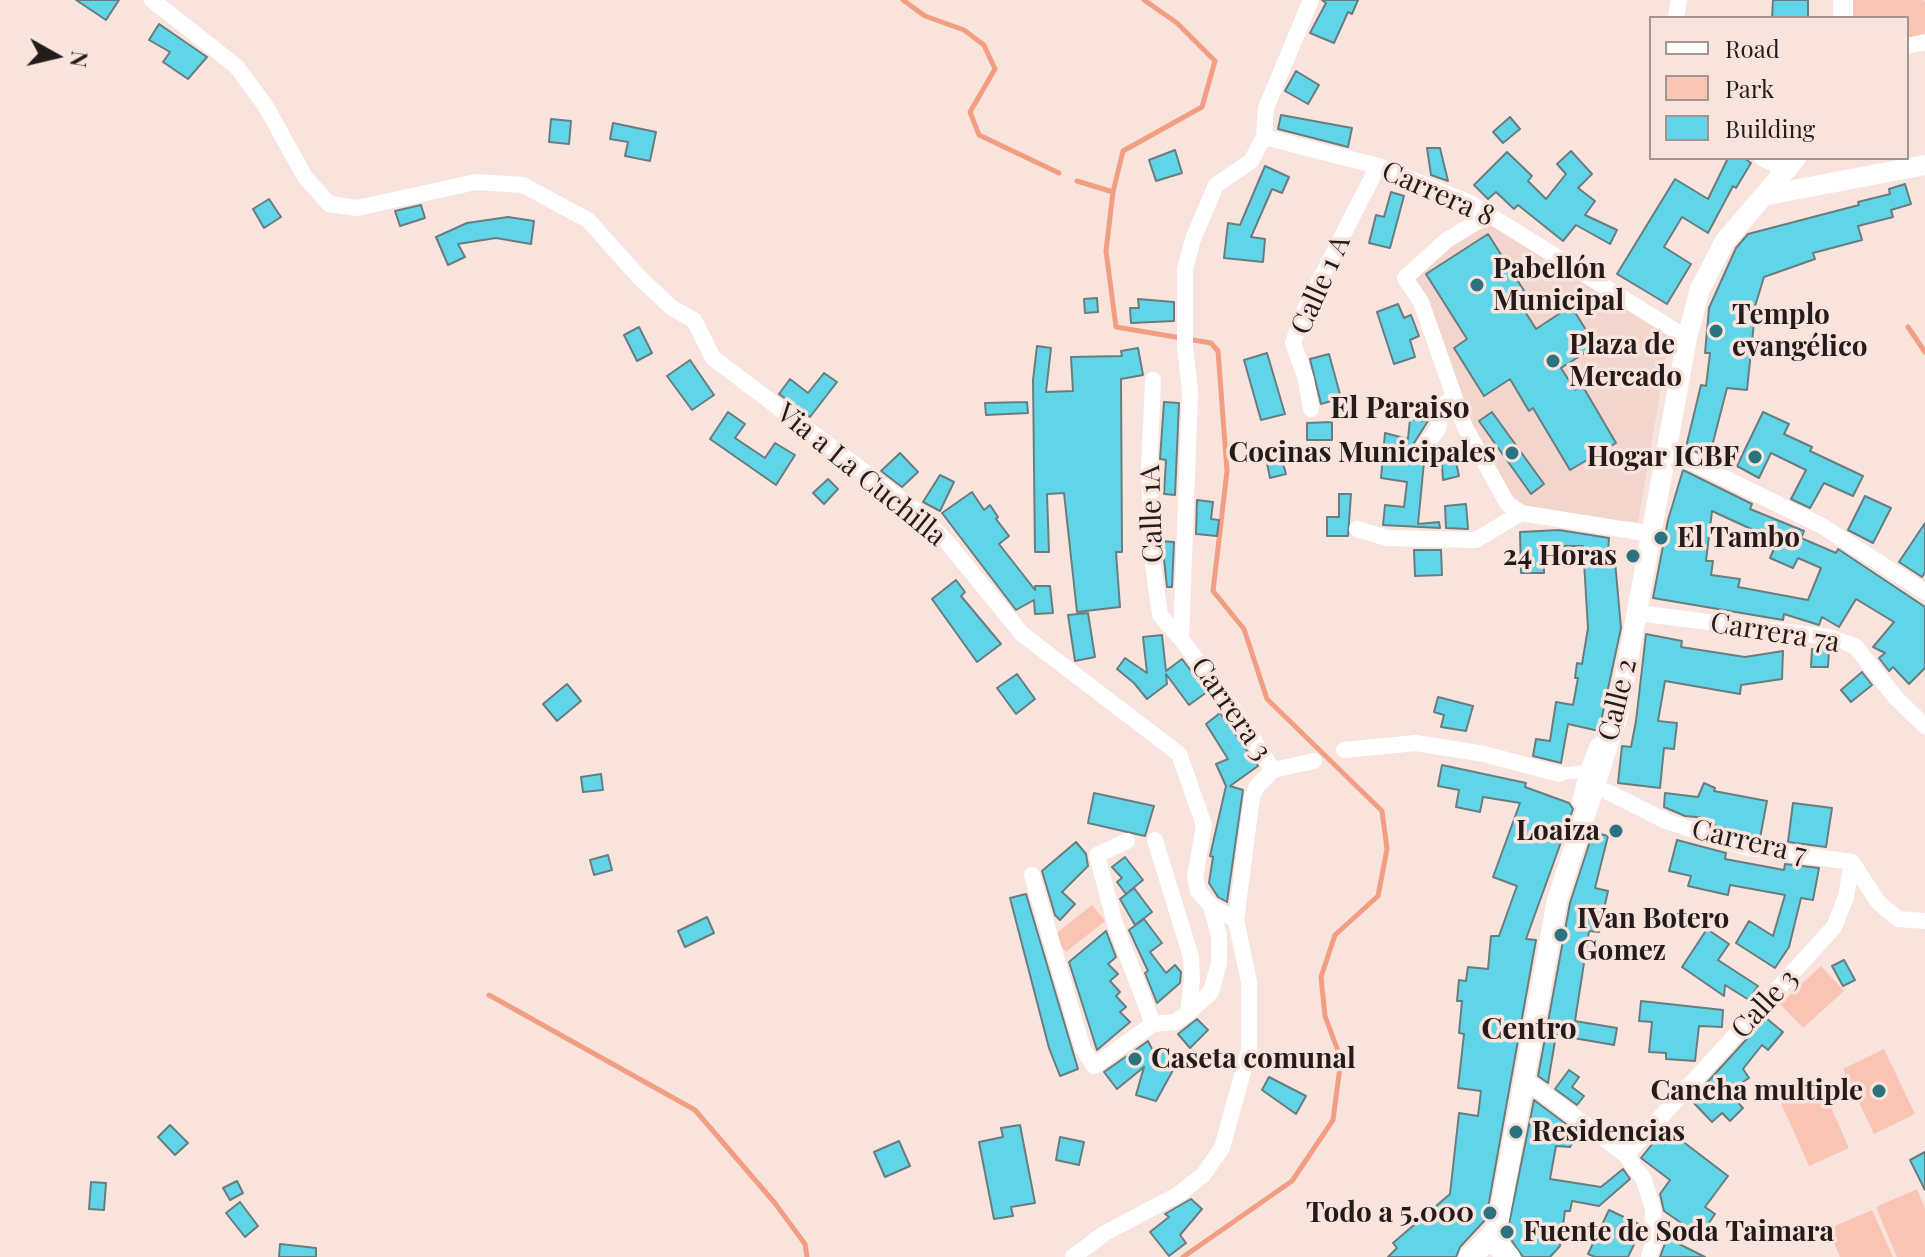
<!DOCTYPE html>
<meta charset="utf-8">
<style>
body{margin:0}
#map{position:relative;width:1925px;height:1257px;overflow:hidden;background:#f9e4dd;font-family:"Playfair Display",serif}
canvas{display:block}
.legend{position:absolute;left:1649px;top:16px;width:260px;height:144px;box-sizing:border-box;background:#f9e4dd;border:2px solid #a3948f;margin:0;padding:10px 14px;list-style:none;font-size:24px;color:#231c1a}
.legend li{display:flex;align-items:center;gap:16px;height:40px}
.legend b{width:40px;border:2px solid #a3948f}
.north{position:absolute;left:16px;top:16px;width:80px;height:80px;-webkit-text-stroke:6px #f9e4dd;paint-order:stroke;rotate:98deg;font-size:22px;font-weight:700;line-height:32px;text-align:center;color:#231c1a}
.north::after{content:'';display:block;margin:auto;width:28px;height:36px;background:#231c1a;clip-path:polygon(50% 0,100% 100%,50% 72%,0 100%)}
</style>
<div id="map">
<canvas width="1925" height="1257"></canvas>
<ul class="legend">
<li><b style="height:10px;background:#fff"></b>Road</li>
<li><b style="height:22px;background:#f9c4b3"></b>Park</li>
<li><b style="height:22px;background:#60d5e7"></b>Building</li>
</ul>
<div class="north">N</div>
</div>
<script>
const ctx = document.querySelector('canvas').getContext('2d');
ctx.lineJoin = 'round';
function fill(path, color) { ctx.fillStyle = color; ctx.fill(path, 'evenodd'); }
const poly = rows => new Path2D(rows.map(r => 'M' + r).join(''));
function strokePath(path, color, width, dash) { ctx.strokeStyle = color; ctx.lineWidth = width; ctx.lineCap = dash ? 'butt' : 'round'; ctx.setLineDash(dash || []); ctx.stroke(path); }
function drawText(font, color, halo, rows, align = 'center') {
  ctx.font = font + ' "Playfair Display",serif'; ctx.lineWidth = 7; ctx.setLineDash([]); ctx.textBaseline = 'middle'; ctx.strokeStyle = halo; ctx.fillStyle = color; for (const [text, x, y, turn = 0] of rows) {
    ctx.save(); ctx.translate(x, y); ctx.rotate((+turn || 0) * Math.PI / 180); ctx.textAlign = isNaN(turn) ? turn : align; if (halo) ctx.strokeText(text, 0, 0); ctx.fillText(text, 0, 0); ctx.restore();
  }
}
const built = poly([
 [1490,214,1672,324,1638,522,1521,513,1507,503,1405,278]
]);
const green = poly([
 [1851,0,1922,0,1925,2,1925,35,1907,38,1907,18,1850,18],
 [1092,905,1105,921,1066,952,1053,936],
 [1821,966,1844,991,1803,1028,1780,1004],
 [1884,1049,1915,1114,1874,1134,1843,1069],
 [1820,1083,1849,1148,1809,1166,1780,1101],
 [1917,1189,1925,1209,1925,1257,1897,1257,1876,1207],
 [1872,1210,1893,1257,1840,1257,1828,1229]
]);
const stream = poly([
 [903,0,925,16,964,30,984,45,995,69,970,112,979,135,1059,173],
 [1144,0,1177,23,1215,61,1202,107,1123,151,1113,192,1106,251,1116,327,1211,343,1218,351,1227,471,1213,591,1244,629,1267,699,1382,811,1387,849,1378,896,1335,935,1321,977,1325,1016,1341,1059,1333,1120,1292,1181,1183,1257],
 [1077,181,1113,192],
 [1908,327,1925,352],
 [489,995,695,1110,774,1202,805,1244,807,1257]
]);
const building = poly([
 [76,0,119,0,106,20,76,0],
 [1322,0,1358,0,1352,14,1348,12,1334,43,1310,33,1326,3,1322,0],
 [1773,0,1808,0,1808,18,1772,18,1773,0],
 [159,24,207,57,188,79,163,62,170,52,149,40,159,24],
 [1296,71,1319,85,1308,104,1285,91,1296,71],
 [1281,115,1352,128,1348,147,1278,129,1281,115],
 [1510,117,1520,129,1503,143,1493,132,1510,117],
 [551,119,571,121,569,144,549,142,551,119],
 [613,123,656,132,650,161,625,156,628,142,610,139,613,123],
 [1427,148,1440,148,1448,181,1431,175,1427,148],
 [1175,150,1182,173,1156,181,1149,160,1175,150],
 [1571,151,1592,174,1578,188,1595,201,1585,215,1617,230,1610,244,1576,225,1563,241,1518,205,1514,209,1496,192,1488,199,1474,185,1507,152,1532,176,1528,181,1546,199,1566,174,1557,164,1571,151],
 [1728,158,1744,158,1751,163,1736,188,1733,186,1708,233,1682,217,1664,247,1691,264,1667,304,1617,274,1675,179,1708,199,1728,158],
 [1265,166,1289,177,1282,193,1272,189,1251,237,1265,239,1263,262,1224,258,1228,223,1240,225,1265,166],
 [1905,184,1911,204,1891,210,1893,217,1858,226,1862,240,1813,253,1815,259,1764,277,1753,313,1755,313,1747,390,1727,388,1709,458,1686,447,1701,385,1706,386,1710,353,1705,353,1709,308,1736,248,1748,234,1859,205,1858,202,1890,194,1889,189,1905,184],
 [1391,192,1404,196,1390,248,1369,243,1376,215,1384,217,1391,192],
 [269,199,281,217,264,228,253,209,269,199],
 [421,205,425,218,400,226,395,211,421,205],
 [508,217,534,221,531,244,496,238,458,244,465,257,448,265,436,237,467,223,508,217],
 [1488,234,1528,297,1519,302,1536,329,1571,306,1596,346,1561,368,1575,390,1582,385,1616,443,1570,470,1533,408,1529,411,1510,379,1484,396,1454,348,1467,339,1426,274,1488,234],
 [1097,298,1098,312,1085,313,1084,299,1097,298],
 [1138,299,1174,302,1174,321,1131,323,1130,308,1139,308,1138,299],
 [1398,304,1404,318,1411,315,1419,336,1410,340,1415,357,1394,364,1377,312,1398,304],
 [639,327,652,353,637,361,624,335,639,327],
 [1037,346,1051,348,1046,392,1073,391,1071,357,1122,356,1121,351,1138,348,1143,375,1121,379,1122,552,1116,552,1120,607,1077,612,1064,493,1047,494,1049,552,1035,552,1033,380,1037,346],
 [1267,353,1285,414,1261,420,1244,360,1267,353],
 [1329,354,1341,398,1321,404,1310,359,1329,354],
 [690,360,714,395,692,410,667,376,690,360],
 [824,373,837,382,810,417,779,394,790,379,808,393,824,373],
 [1027,402,1028,413,986,415,985,403,1027,402],
 [1164,402,1179,403,1175,495,1164,494,1166,460,1160,459,1164,402],
 [728,412,745,424,735,438,765,458,775,443,795,455,776,485,710,439,728,412],
 [1492,412,1544,484,1531,494,1479,421,1492,412],
 [1763,412,1789,424,1784,434,1812,447,1810,451,1863,476,1853,496,1824,483,1810,508,1791,499,1806,470,1771,453,1759,478,1737,466,1763,412],
 [1410,419,1428,421,1409,451,1414,461,1424,462,1418,524,1439,522,1440,528,1383,525,1385,505,1404,507,1407,482,1381,478,1385,433,1408,439,1410,419],
 [1332,422,1332,440,1307,440,1307,423,1332,422],
 [1453,448,1459,476,1443,480,1441,451,1453,448],
 [900,453,918,472,902,487,881,471,900,453],
 [1282,460,1286,474,1270,478,1267,463,1282,460],
 [1683,470,1752,504,1750,509,1804,531,1801,538,1836,553,1838,549,1925,607,1925,668,1909,684,1893,667,1889,671,1879,658,1885,653,1873,647,1894,622,1856,599,1839,627,1822,617,1819,625,1784,614,1783,620,1653,598,1668,520,1683,470],
 [1712,511,1777,541,1770,558,1793,568,1798,558,1821,568,1808,600,1738,587,1740,579,1711,575,1713,561,1706,561,1712,511],
 [940,475,954,482,940,511,923,502,940,475],
 [828,479,838,489,824,504,813,493,828,479],
 [972,492,984,510,990,505,998,517,996,519,1009,536,999,544,1035,590,1035,586,1050,586,1053,613,1035,614,1034,600,1016,610,942,513,972,492],
 [1339,494,1351,494,1348,536,1327,536,1327,517,1339,517,1339,494],
 [1865,496,1891,508,1873,543,1848,530,1865,496],
 [1197,500,1213,502,1211,519,1219,520,1217,536,1196,534,1197,500],
 [1466,504,1468,529,1446,528,1445,506,1466,504],
 [1925,523,1925,572,1922,577,1899,562,1925,523],
 [1559,530,1609,538,1608,551,1614,550,1621,628,1599,731,1568,724,1561,763,1533,756,1536,739,1550,741,1556,702,1573,705,1578,678,1575,678,1577,663,1582,664,1588,628,1583,546,1544,546,1544,573,1521,573,1520,532,1559,530],
 [1162,541,1174,542,1172,587,1167,587,1162,541],
 [1414,550,1441,550,1442,575,1415,576,1414,550],
 [956,580,965,592,961,596,1001,644,977,662,932,599,956,580],
 [1088,613,1095,657,1075,661,1068,615,1088,613],
 [1646,634,1682,641,1681,647,1745,657,1783,651,1782,679,1741,685,1740,694,1665,681,1658,721,1677,723,1674,749,1664,748,1660,788,1618,783,1622,746,1631,747,1636,721,1646,634],
 [1162,635,1166,671,1182,659,1207,692,1189,705,1166,674,1167,684,1147,699,1134,683,1117,669,1125,658,1147,673,1143,637,1162,635],
 [1812,649,1829,650,1828,667,1811,667,1812,649],
 [1862,672,1872,685,1851,702,1841,690,1862,672],
 [1017,674,1035,699,1016,714,997,688,1017,674],
 [567,684,581,701,557,721,543,704,567,684],
 [1438,697,1473,706,1466,731,1441,727,1444,715,1434,712,1438,697],
 [1220,713,1258,766,1230,786,1243,790,1227,902,1218,897,1209,883,1213,857,1210,856,1226,786,1216,764,1228,759,1206,724,1220,713],
 [1442,765,1526,783,1525,787,1569,803,1573,809,1526,939,1536,940,1486,1219,1460,1247,1456,1257,1388,1257,1397,1248,1393,1243,1450,1194,1459,1113,1478,1116,1481,1091,1458,1088,1464,1034,1459,1033,1462,1001,1457,1001,1459,980,1466,981,1468,967,1488,969,1491,936,1499,936,1517,886,1493,877,1520,803,1483,797,1480,812,1456,807,1459,790,1438,786,1442,765],
 [601,774,603,790,583,792,581,777,601,774],
 [1704,783,1715,788,1714,791,1767,801,1760,838,1706,823,1707,818,1685,816,1664,807,1665,793,1698,797,1704,783],
 [1094,793,1154,806,1145,836,1088,823,1094,793],
 [1793,803,1832,808,1826,847,1788,842,1793,803],
 [1593,832,1608,836,1595,888,1608,891,1599,932,1589,931,1575,1021,1617,1028,1614,1045,1556,1035,1548,1083,1538,1076,1570,903,1593,832],
 [1677,840,1726,853,1725,859,1784,870,1785,864,1819,868,1813,900,1801,898,1789,947,1775,968,1736,943,1749,921,1773,936,1785,895,1730,885,1728,895,1688,886,1691,876,1669,871,1677,840],
 [1076,842,1086,854,1088,866,1062,892,1075,904,1060,920,1055,915,1042,871,1076,842],
 [608,855,612,870,594,875,590,860,608,855],
 [1125,857,1143,880,1126,894,1117,882,1122,878,1112,867,1125,857],
 [1134,888,1152,912,1135,925,1120,899,1134,888],
 [1026,894,1078,1069,1060,1076,1049,1048,1010,898,1026,894],
 [707,917,714,933,685,947,678,931,707,917],
 [1144,919,1162,943,1150,952,1166,973,1175,965,1181,972,1180,983,1157,1003,1145,973,1148,971,1129,930,1144,919],
 [1707,929,1729,944,1718,960,1758,986,1749,1000,1725,985,1724,996,1682,967,1707,929],
 [1106,931,1116,957,1108,964,1118,974,1110,981,1120,992,1116,996,1126,1007,1120,1012,1130,1022,1097,1050,1069,962,1106,931],
 [1844,960,1855,980,1843,986,1832,966,1844,960],
 [1641,1001,1723,1010,1722,1027,1699,1026,1695,1061,1666,1059,1666,1053,1649,1052,1652,1022,1639,1021,1641,1001],
 [1766,1018,1783,1032,1768,1050,1762,1045,1743,1069,1749,1078,1728,1092,1743,1108,1730,1121,1722,1113,1712,1122,1691,1100,1766,1018],
 [1197,1019,1208,1030,1190,1048,1178,1034,1197,1019],
 [1148,1041,1154,1053,1161,1046,1177,1063,1156,1101,1136,1095,1144,1067,1117,1089,1104,1072,1148,1041],
 [1569,1070,1579,1077,1572,1087,1584,1096,1577,1105,1555,1089,1569,1070],
 [1269,1077,1306,1096,1296,1114,1262,1090,1269,1077],
 [1534,1100,1578,1133,1570,1147,1556,1146,1550,1179,1601,1187,1623,1169,1630,1179,1599,1206,1572,1201,1570,1211,1565,1211,1560,1246,1550,1257,1523,1257,1507,1234,1534,1100],
 [170,1125,188,1143,175,1155,158,1137,170,1125],
 [1020,1125,1035,1203,1011,1207,1013,1216,994,1219,979,1142,1003,1137,1001,1128,1020,1125],
 [1665,1128,1728,1176,1705,1207,1715,1214,1700,1236,1664,1211,1660,1194,1670,1180,1641,1158,1665,1128],
 [1060,1137,1084,1142,1079,1165,1056,1160,1060,1137],
 [899,1141,910,1166,885,1177,874,1152,899,1141],
 [1925,1152,1925,1190,1910,1160,1925,1152],
 [237,1181,243,1193,230,1200,223,1188,237,1181],
 [91,1182,106,1183,104,1210,89,1209,91,1182],
 [1191,1199,1202,1209,1180,1235,1186,1243,1169,1256,1150,1232,1169,1217,1165,1214,1191,1199],
 [240,1202,258,1226,245,1237,226,1213,240,1202],
 [1609,1210,1643,1226,1628,1257,1595,1257,1588,1254,1609,1210],
 [1667,1238,1705,1257,1660,1257,1667,1238],
 [280,1244,316,1248,316,1257,279,1257,280,1244]
]);
const pedestrian = poly([
 [1559,774,1586,771,1596,745,1609,736],
 [1578,801,1586,771]
]);
const minor = poly([
 [152,0,236,66,265,105,305,177,329,204,357,208,476,182,523,185,588,220,639,277,672,308,694,320,713,358,916,511,947,542,1022,634,1179,754,1204,825,1195,877,1198,891,1211,906,1236,920],
 [1676,18,1679,0],
 [1907,46,1925,42],
 [1264,137,1266,108,1311,0],
 [1762,158,1788,171],
 [1490,214,1447,240,1405,278,1421,302,1465,427,1507,503,1521,513,1652,534],
 [1153,380,1149,469,1152,558,1160,615,1181,639],
 [1311,409,1306,379,1293,343,1304,311,1378,166],
 [1668,450,1822,526,1925,592],
 [1420,452,1438,429,1443,406,1453,397],
 [1357,529,1387,538,1476,540,1521,513],
 [1637,613,1829,637,1855,646,1896,698,1925,726],
 [1344,750,1416,743,1484,754,1559,774],
 [1273,770,1314,761],
 [1606,791,1666,821,1744,847,1852,862],
 [1127,841,1097,855,1115,924,1153,1024],
 [1852,862,1878,902,1898,919,1925,921],
 [1032,875,1083,1049,1094,1066,1153,1024,1175,1022,1188,1013,1192,980,1191,957,1155,840],
 [1188,1013,1211,992,1219,963,1219,936,1211,906],
 [1524,1079,1626,1155,1644,1180,1653,1209,1654,1240,1649,1257],
 [1626,1155,1834,927,1846,897,1852,862],
 [1073,1257,1105,1233,1179,1194,1203,1175,1222,1148,1249,1050,1249,982,1236,920,1252,797,1257,786,1273,770,1229,703,1181,639,1190,391,1185,346,1185,269,1193,239,1216,185,1251,161,1264,137,1378,166,1470,203,1687,338]
]);
const tertiary = poly([
 [1843,18,1843,0],
 [1767,195,1925,165],
 [1490,1238,1498,1224,1557,900,1618,715,1687,338,1700,289,1725,241,1796,158]
]);
const secondary = poly([
 [1470,1257,1490,1238,1509,1257]
]);
const markers = [
 [1477,285,8,"#2b737e"],
 [1716,331,8,"#2b737e"],
 [1553,361,8,"#2b737e"],
 [1512,453,8,"#2b737e"],
 [1755,457,8,"#2b737e"],
 [1661,538,8,"#2b737e"],
 [1633,556,8,"#2b737e"],
 [1616,831,8,"#2b737e"],
 [1561,935,8,"#2b737e"],
 [1135,1059,8,"#2b737e"],
 [1879,1091,8,"#2b737e"],
 [1516,1132,8,"#2b737e"],
 [1490,1213,8,"#2b737e"],
 [1507,1232,8,"#2b737e"]
];
const streetNames = [
 ["Carrera 8",1438,194,24],
 ["Calle 1 A",1321,285,-66],
 ["Via a La Cuchilla",861,475,39],
 ["Calle 1A",1152,514,-92],
 ["Carrera 7a",1775,633,9],
 ["Calle 2",1618,700,-76],
 ["Carrera 3",1231,709,55],
 ["Carrera 7",1749,842,13],
 ["Calle 3",1765,1004,-47]
];
const poiNames = [
 ["Pabellón",1493,269],
 ["Municipal",1493,301],
 ["Templo",1732,315],
 ["evangélico",1732,347],
 ["Plaza de",1569,345],
 ["Mercado",1569,377],
 ["Cocinas Municipales",1496,453,"right"],
 ["Hogar ICBF",1739,457,"right"],
 ["El Tambo",1677,538],
 ["24 Horas",1617,556,"right"],
 ["Loaiza",1600,831,"right"],
 ["IVan Botero",1577,919],
 ["Gomez",1577,951],
 ["Caseta comunal",1151,1059],
 ["Cancha multiple",1863,1091,"right"],
 ["Residencias",1532,1132],
 ["Todo a 5.000",1474,1213,"right"],
 ["Fuente de Soda Taimara",1523,1232]
];
const neighbourhoodNames = [
 ["El Paraiso",1400,409],
 ["Centro",1529,1030]
];
fill(built, '#f2d5cc');
fill(green, '#f9c4b3');
strokePath(stream, '#f29e83', 5);
fill(building, '#60d5e7');
strokePath(building, '#697d81', 2);
strokePath(pedestrian, '#fff', 12);
strokePath(minor, '#fff', 16);
strokePath(tertiary, '#fff', 20);
strokePath(secondary, '#fff', 22);
for (const [x, y, r, color] of markers) { const dot = new Path2D(); dot.arc(x, y, r, 0, 2 * Math.PI); ctx.fillStyle = color; ctx.fill(dot); strokePath(dot, '#f9e4dd', 3); }
drawText('28px', '#231c1a', '#f9e4dd', streetNames);
drawText('bold 28px', '#231c1a', '#f9e4dd', poiNames, 'left');
drawText('bold 30px', '#231c1a', '#f9e4dd', neighbourhoodNames);
</script>
